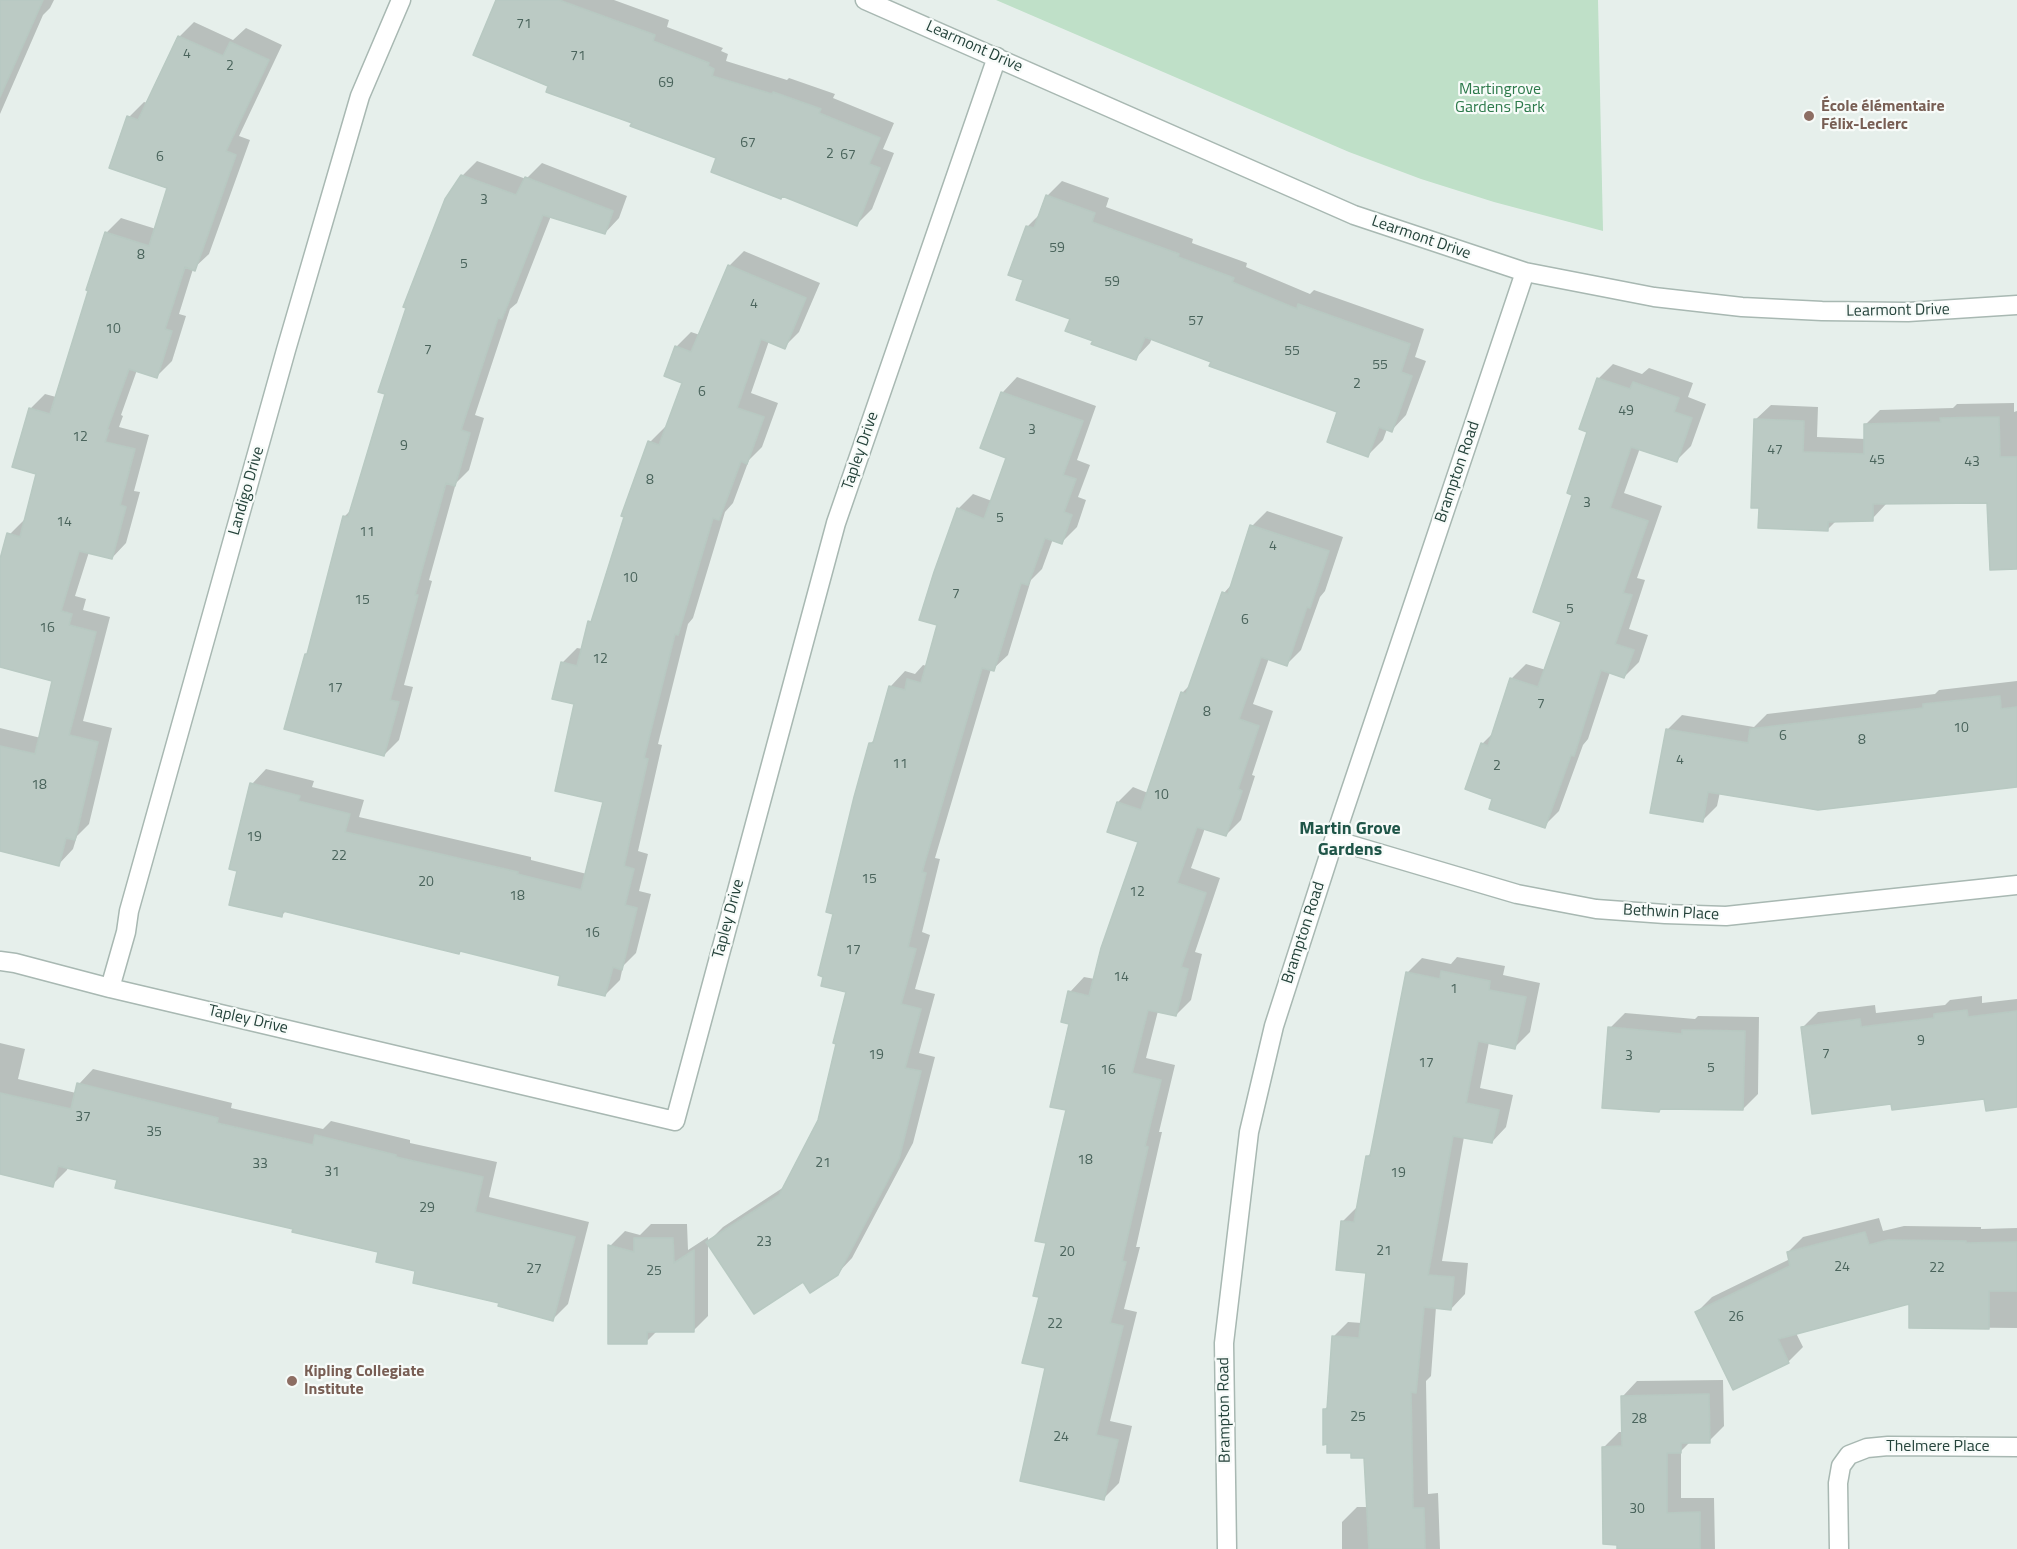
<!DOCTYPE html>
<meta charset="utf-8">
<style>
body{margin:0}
canvas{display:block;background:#e6efeb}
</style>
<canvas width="2017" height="1549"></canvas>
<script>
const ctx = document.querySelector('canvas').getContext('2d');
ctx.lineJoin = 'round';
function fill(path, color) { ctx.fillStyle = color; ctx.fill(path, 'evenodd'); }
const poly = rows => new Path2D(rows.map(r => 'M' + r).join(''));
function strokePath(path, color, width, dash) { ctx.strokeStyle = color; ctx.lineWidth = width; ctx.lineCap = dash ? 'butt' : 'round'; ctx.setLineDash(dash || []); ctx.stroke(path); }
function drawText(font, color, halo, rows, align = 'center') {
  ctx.font = font + ' "Titillium Web",sans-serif'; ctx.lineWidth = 4.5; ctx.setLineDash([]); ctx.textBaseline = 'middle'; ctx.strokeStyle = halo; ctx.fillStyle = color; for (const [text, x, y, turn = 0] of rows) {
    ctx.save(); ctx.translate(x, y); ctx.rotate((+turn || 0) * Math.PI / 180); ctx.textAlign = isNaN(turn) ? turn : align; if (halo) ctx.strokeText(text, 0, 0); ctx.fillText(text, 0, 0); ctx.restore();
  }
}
const green = poly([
 [996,0,1598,0,1603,231,1494,202,1421,179,1349,152]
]);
const shadow = poly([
 [0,0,54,0,50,8,43,15,0,114],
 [500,0,614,0,669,20,667,27,723,48,721,51,728,54,726,61,787,80,789,78,835,94,833,98,894,123,883,149,894,153,872,209,857,224,783,195,718,157,634,122,550,85],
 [194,22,233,40,246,28,282,45,239,136,250,140,209,254,193,269,179,314,186,316,172,361,157,376,137,370,121,415,123,416,119,427,149,435,134,491,140,492,126,543,112,558,89,552,75,596,86,599,83,610,110,617,83,721,112,728,89,824,77,836,73,849,59,864,0,842,0,728,41,738,54,680,0,666,0,573,10,534,25,519,38,473,30,409,45,394,56,397,106,233,121,218,156,229,169,187,129,117,144,102,148,103,179,37],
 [477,161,526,179,542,163,627,196,619,218,605,233,551,216,517,303,510,309,475,415,484,418,469,470,456,483,429,580,432,581,404,685,413,687,399,740,384,755,306,655,310,651,344,517,352,509,462,176],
 [1062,181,1109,198,1106,207,1193,239,1192,243,1247,263,1246,267,1310,294,1314,290,1424,329,1415,357,1426,361,1406,415,1392,430,1387,429,1383,440,1368,455,1339,411,1152,338,1150,343,1136,358,1095,340,1072,318,1025,279,1027,227,1041,213,1047,196],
 [744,251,820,283,799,332,784,347,769,341,751,393,778,403,762,447,749,460,733,503,725,512,693,618,688,624,658,744,662,745,638,851,648,854,639,891,651,894,636,953,623,966,620,980,605,995,562,975,461,950,458,953,286,911,281,916,239,870,252,784,266,769,314,781,312,787,364,800,359,817,531,857,531,860,587,874,605,801,562,663,577,648,583,649,590,622,595,617,650,442,665,427,667,428,684,382,676,347,691,332,700,335,729,266],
 [1613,364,1642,374,1649,368,1693,383,1688,397,1706,404,1691,446,1676,461,1640,448,1624,493,1662,506,1637,578,1645,580,1629,629,1648,635,1639,662,1624,677,1610,672,1588,739,1583,745,1559,811,1544,826,1494,798,1482,744,1494,732,1511,679,1526,664,1546,670,1563,621,1574,494,1589,431,1598,379],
 [1017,377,1096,406,1077,460,1090,465,1078,497,1086,500,1077,527,1062,542,1053,539,1042,569,1031,580,1008,655,993,669,991,669,935,858,940,859,922,932,930,935,915,989,935,994,919,1053,935,1057,913,1143,852,1258,837,1274,803,1280,708,1242,723,1227,784,1187,820,1120,848,991,835,913,871,743,876,738,891,686,905,671,915,674,923,665,927,666,939,624,958,509,973,494,992,501,1008,457,982,447,1003,392],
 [2014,403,2014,412,2017,411,2017,511,1989,501,1887,503,1872,519,1837,520,1827,530,1756,419,1771,405,1818,407,1817,437,1866,439,1865,425,1880,410,1953,408,1957,404],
 [1267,511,1343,537,1325,591,1320,597,1301,650,1286,665,1269,658,1253,704,1273,711,1252,775,1255,776,1241,820,1226,835,1205,828,1191,868,1220,878,1195,952,1202,954,1191,1000,1176,1015,1158,1011,1146,1058,1175,1065,1159,1132,1162,1132,1136,1247,1140,1247,1124,1309,1137,1312,1110,1421,1132,1426,1119,1483,1104,1498,1047,1367,1040,1296,1068,1109,1071,1023,1070,992,1084,977,1095,979,1140,841,1118,802,1133,787,1148,793,1182,693,1190,685,1224,593,1232,584,1252,526],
 [2017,681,2017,785,1720,792,1717,806,1702,821,1667,730,1682,715,1754,727,1767,714,1935,694,1939,690],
 [1457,957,1505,966,1503,975,1540,983,1530,1032,1515,1047,1489,1042,1480,1088,1513,1095,1506,1127,1492,1142,1464,1137,1442,1261,1468,1263,1465,1294,1451,1309,1436,1307,1431,1376,1426,1381,1428,1494,1438,1493,1440,1549,1342,1549,1342,1522,1357,1507,1368,1507,1365,1456,1352,1451,1324,1410,1329,1405,1333,1337,1348,1322,1362,1323,1368,1271,1343,1221,1358,1206,1368,1156,1373,1151,1407,973,1422,958,1451,964],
 [1982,996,1982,1003,2017,999,2017,1105,1985,1097,1893,1103,1803,1027,1818,1012,1875,1005,1876,1013,1945,1005,1950,1000],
 [1625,1013,1695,1019,1698,1016,1759,1017,1758,1094,1743,1109,1662,1108,1659,1111,1610,1028],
 [0,1043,25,1049,18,1079,76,1093,79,1084,93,1069,232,1103,231,1108,323,1129,331,1121,410,1140,410,1143,497,1162,489,1197,589,1222,568,1304,553,1319,501,1302,417,1269,380,1251,68,1167,67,1170,52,1185,0,1172],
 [1879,1218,1883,1231,1904,1226,1981,1227,1981,1229,2017,1228,2017,1328,1910,1327,1911,1302,1796,1333,1803,1347,1788,1362,1697,1312,1712,1297,1790,1259,1788,1252,1803,1237],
 [651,1224,687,1224,688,1250,708,1237,708,1316,693,1331,657,1331,646,1342,610,1246,625,1231,640,1235],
 [1723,1380,1724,1426,1709,1441,1691,1441,1681,1451,1681,1498,1714,1498,1715,1549,1619,1549,1604,1447,1619,1432,1623,1432,1623,1396,1637,1381]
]);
const building = poly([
 [0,0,43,0,0,97,0,0],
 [496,0,559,0,655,35,653,41,709,63,708,66,714,69,712,76,772,94,773,92,821,109,819,113,880,138,869,164,880,168,857,226,782,196,781,199,711,172,716,158,630,126,632,123,546,92,548,86,473,55,496,0],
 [178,36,223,56,230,42,269,60,226,151,236,155,195,271,185,267,165,329,172,331,157,378,129,369,107,430,109,430,105,442,135,449,120,505,126,507,112,559,79,551,61,611,72,614,69,625,96,632,69,735,98,742,75,840,66,838,59,866,0,851,0,746,35,754,52,681,0,667,0,559,7,533,20,537,36,474,12,467,29,408,50,414,88,291,86,290,105,232,149,246,167,188,109,168,127,116,138,120,178,36],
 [461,175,516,195,525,177,613,211,605,234,543,215,502,319,498,318,461,430,470,433,455,486,446,483,415,595,418,595,390,700,399,702,384,756,284,729,305,654,307,654,343,516,348,517,385,394,378,392,406,308,403,307,445,199,461,175],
 [1046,195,1095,213,1092,222,1179,254,1178,257,1234,278,1232,282,1297,309,1298,304,1410,344,1401,372,1412,376,1392,432,1379,427,1368,457,1327,442,1337,412,1209,366,1211,362,1145,337,1136,360,1091,344,1093,341,1065,331,1070,319,1016,300,1023,280,1008,275,1026,226,1034,228,1046,195],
 [728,265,806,298,785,349,761,339,737,408,764,417,747,464,741,461,719,520,713,518,678,635,675,634,644,758,648,759,624,866,634,869,625,905,637,908,622,970,613,967,605,996,558,985,560,976,460,951,459,954,283,911,282,917,229,905,237,871,229,869,250,783,300,796,298,801,350,814,345,832,518,872,517,874,581,890,603,802,555,791,574,704,552,699,561,662,577,666,588,621,591,622,624,517,621,516,648,441,659,445,682,383,664,376,675,346,691,352,728,265],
 [1597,378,1630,389,1633,382,1679,398,1674,412,1692,418,1677,462,1631,447,1610,508,1648,521,1623,593,1632,595,1615,644,1634,650,1624,678,1601,670,1574,756,1571,755,1545,828,1489,809,1492,799,1465,789,1481,743,1488,746,1510,678,1538,687,1561,622,1533,612,1572,495,1567,493,1587,432,1579,429,1597,378],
 [1001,392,1083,421,1063,475,1076,479,1064,512,1072,515,1062,544,1045,538,1028,585,1021,583,994,671,982,668,922,872,926,873,908,947,916,949,901,1004,921,1009,905,1068,921,1071,899,1159,838,1275,810,1293,803,1282,754,1314,706,1242,779,1195,818,1120,836,1044,833,1043,846,992,821,986,823,977,818,975,833,914,826,912,854,797,869,743,873,743,889,686,905,690,907,679,921,683,937,625,919,620,934,572,957,508,984,519,1006,458,980,448,1001,392],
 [1999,417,2000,457,2017,457,2017,569,1990,570,1987,503,1873,504,1873,521,1828,522,1828,531,1758,528,1759,508,1751,508,1754,419,1804,421,1803,452,1864,454,1864,424,1941,422,1940,418,1999,417],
 [1250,525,1329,551,1310,608,1307,607,1287,666,1261,657,1239,719,1259,726,1238,789,1242,791,1226,836,1197,827,1177,883,1206,893,1181,967,1188,969,1176,1016,1148,1010,1132,1073,1161,1080,1145,1146,1148,1147,1122,1261,1126,1262,1110,1323,1123,1326,1096,1435,1118,1440,1104,1500,1020,1481,1045,1368,1022,1363,1039,1297,1033,1296,1046,1243,1035,1241,1066,1110,1050,1107,1069,1024,1061,1022,1068,991,1089,996,1101,948,1138,842,1107,832,1117,802,1141,810,1181,692,1186,694,1222,592,1228,594,1250,525],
 [2000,696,2001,709,2017,707,2017,787,1818,810,1708,792,1703,822,1650,813,1666,729,1748,743,1750,729,1923,708,1923,704,2000,696],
 [1441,971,1490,981,1489,990,1526,997,1515,1049,1478,1041,1466,1103,1499,1110,1492,1143,1453,1136,1428,1275,1454,1277,1451,1310,1424,1307,1416,1393,1411,1392,1413,1508,1424,1508,1425,1549,1369,1549,1364,1458,1351,1458,1351,1453,1327,1453,1327,1444,1323,1445,1323,1409,1327,1409,1332,1336,1359,1338,1366,1273,1336,1270,1341,1221,1354,1222,1366,1156,1370,1156,1406,972,1440,979,1441,971],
 [1967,1010,1968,1017,2017,1011,2017,1107,1986,1111,1984,1099,1892,1110,1891,1104,1812,1114,1801,1027,1860,1019,1861,1027,1934,1018,1934,1014,1967,1010],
 [1608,1027,1682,1034,1682,1030,1745,1031,1743,1110,1660,1109,1659,1112,1602,1108,1608,1027],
 [77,1083,218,1118,217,1123,313,1145,315,1135,396,1155,396,1157,483,1177,475,1212,575,1237,553,1321,498,1306,499,1303,413,1283,415,1271,376,1262,378,1252,292,1232,293,1229,115,1188,117,1180,58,1166,53,1187,0,1174,0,1093,71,1109,77,1083],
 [1865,1232,1869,1245,1888,1240,1966,1241,1966,1243,2017,1242,2017,1291,1989,1291,1989,1329,1909,1328,1909,1304,1778,1339,1789,1363,1733,1390,1695,1312,1790,1266,1787,1252,1865,1232],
 [634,1238,673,1238,674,1263,694,1250,694,1332,647,1332,647,1344,608,1344,608,1245,634,1252,634,1238],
 [1709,1394,1710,1443,1681,1443,1681,1453,1667,1453,1667,1513,1700,1512,1700,1549,1617,1549,1617,1545,1603,1544,1602,1447,1622,1446,1621,1396,1709,1394]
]);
const minor = poly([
 [865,0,1354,215,1525,272,1654,297,1742,307,1822,311,1908,312,2017,305],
 [1334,840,1517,894,1596,909,1665,914,1726,916,2017,885],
 [0,961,15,963,110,988,675,1121,836,523,997,57],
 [110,988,126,932,129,911,286,350,360,96,401,0],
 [1227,1549,1224,1343,1249,1132,1274,1026,1334,840,1525,272],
 [1839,1549,1838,1483,1841,1466,1849,1455,1867,1448,1888,1446,2017,1447]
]);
const markers = [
 [1809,116,6,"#8d6e63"],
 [292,1381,6,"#8d6e63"]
];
const numberNames = [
 ["71",524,25],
 ["4",187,55],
 ["71",578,57],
 ["2",230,67],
 ["69",666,84],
 ["67",748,144],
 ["2",830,155],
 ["67",848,156],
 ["6",160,158],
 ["3",484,201],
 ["59",1057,249],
 ["8",141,256],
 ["5",464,265],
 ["59",1112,283],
 ["4",754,305],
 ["57",1196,322],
 ["10",113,330],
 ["7",428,351],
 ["55",1292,352],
 ["55",1380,366],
 ["2",1357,385],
 ["6",702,393],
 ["49",1626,412],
 ["3",1032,431],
 ["12",80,438],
 ["9",404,447],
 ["47",1775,451],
 ["45",1877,461],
 ["43",1972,463],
 ["8",650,481],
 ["3",1587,504],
 ["5",1000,519],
 ["14",64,523],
 ["11",367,533],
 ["4",1273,547],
 ["10",630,579],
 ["7",956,595],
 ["15",362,601],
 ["5",1570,610],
 ["6",1245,621],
 ["16",47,629],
 ["12",600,660],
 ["17",335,689],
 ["7",1541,705],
 ["8",1207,713],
 ["10",1961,729],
 ["6",1783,737],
 ["8",1862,741],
 ["4",1680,761],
 ["11",900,765],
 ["2",1497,767],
 ["18",39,786],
 ["10",1161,796],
 ["19",254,838],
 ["22",339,857],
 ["15",869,880],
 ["20",426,883],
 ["12",1137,893],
 ["18",517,897],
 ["16",592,934],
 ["17",853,951],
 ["14",1121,978],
 ["1",1454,990],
 ["9",1921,1042],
 ["7",1826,1055],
 ["19",876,1056],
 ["3",1629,1057],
 ["17",1426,1064],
 ["5",1711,1069],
 ["16",1108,1071],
 ["37",83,1118],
 ["35",154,1133],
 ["18",1085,1161],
 ["21",823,1164],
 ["33",260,1165],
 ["31",332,1173],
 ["19",1398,1174],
 ["29",427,1209],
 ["23",764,1243],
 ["21",1384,1252],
 ["20",1067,1253],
 ["24",1842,1268],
 ["22",1937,1269],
 ["27",534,1270],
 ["25",654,1272],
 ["26",1736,1318],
 ["22",1055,1325],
 ["25",1358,1418],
 ["28",1639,1420],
 ["24",1061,1438],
 ["30",1637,1510]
];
const streetNames = [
 ["Learmont Drive",974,47,24],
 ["Learmont Drive",1421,238,19],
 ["Learmont Drive",1898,311,-1],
 ["Tapley Drive",861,451,-71],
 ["Brampton Road",1458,472,-71],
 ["Landigo Drive",247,491,-74],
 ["Bethwin Place",1671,913,3],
 ["Tapley Drive",729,919,-75],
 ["Brampton Road",1304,933,-72],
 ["Tapley Drive",248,1020,13],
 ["Brampton Road",1225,1410,-91],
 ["Thelmere Place",1938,1447]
];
const parkNames = [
 ["Martingrove",1500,90],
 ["Gardens Park",1500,108]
];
const educationNames = [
 ["École élémentaire",1821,107],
 ["Félix-Leclerc",1821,125],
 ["Kipling Collegiate",304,1372],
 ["Institute",304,1390]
];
const neighbourhoodNames = [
 ["Martin Grove",1350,830],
 ["Gardens",1350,851]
];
fill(green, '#bfe0c8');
fill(shadow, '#0003');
fill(building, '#bbcac4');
strokePath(building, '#b8c9c2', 1.5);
strokePath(minor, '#a8b8b2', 21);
strokePath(minor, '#fff', 18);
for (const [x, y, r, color] of markers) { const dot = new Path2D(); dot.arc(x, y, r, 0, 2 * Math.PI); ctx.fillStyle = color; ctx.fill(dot); strokePath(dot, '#f7fbf9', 2); }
drawText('14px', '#4a645c', null, numberNames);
drawText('16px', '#24423a', '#f7fbf9', streetNames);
drawText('16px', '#2d7a4b', '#f7fbf9', parkNames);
drawText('bold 16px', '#785e54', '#f7fbf9', educationNames, 'left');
drawText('bold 18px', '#1f5548', '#f7fbf9', neighbourhoodNames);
</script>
